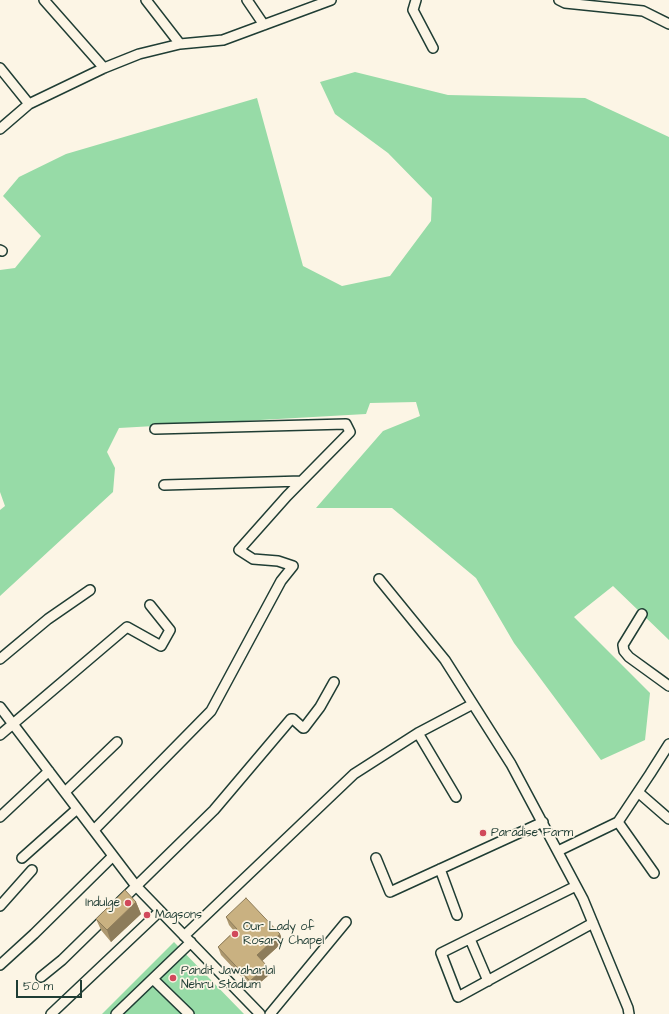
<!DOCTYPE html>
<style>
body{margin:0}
#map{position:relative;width:669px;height:1014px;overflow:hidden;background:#fcf5e5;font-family:"Architects Daughter",sans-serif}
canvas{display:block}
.scale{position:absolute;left:16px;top:980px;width:66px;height:18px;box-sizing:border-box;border:2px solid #1f3d34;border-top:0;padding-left:5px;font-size:12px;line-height:14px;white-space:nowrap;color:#1f3d34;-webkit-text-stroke:3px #fcf5e5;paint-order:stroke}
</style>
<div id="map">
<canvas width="669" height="1014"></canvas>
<div class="scale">50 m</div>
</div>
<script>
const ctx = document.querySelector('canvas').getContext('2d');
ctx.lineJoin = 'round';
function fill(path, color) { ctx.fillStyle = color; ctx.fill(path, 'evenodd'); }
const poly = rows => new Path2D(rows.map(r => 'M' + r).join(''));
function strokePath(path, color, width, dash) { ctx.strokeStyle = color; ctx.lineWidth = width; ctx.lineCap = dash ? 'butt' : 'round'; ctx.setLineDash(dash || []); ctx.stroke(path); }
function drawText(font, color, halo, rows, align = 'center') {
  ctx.font = font + ' "Architects Daughter",sans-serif'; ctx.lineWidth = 3.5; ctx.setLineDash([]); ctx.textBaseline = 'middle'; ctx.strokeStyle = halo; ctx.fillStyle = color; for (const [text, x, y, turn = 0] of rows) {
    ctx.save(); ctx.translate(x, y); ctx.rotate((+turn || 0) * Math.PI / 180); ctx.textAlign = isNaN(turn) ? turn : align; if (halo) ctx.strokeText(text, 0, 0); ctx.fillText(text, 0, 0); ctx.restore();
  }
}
const green = poly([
 [355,72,448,95,585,98,669,137,669,640,613,586,574,617,650,693,645,740,601,760,514,643,476,578,392,508,316,508,383,431,420,416,416,402,370,403,366,414,119,428,107,452,115,468,113,492,0,596,0,510,5,506,0,492,0,270,15,268,41,236,3,196,19,177,66,154,257,98,303,266,342,286,390,276,431,221,432,198,388,153,335,114,320,82],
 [174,942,244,1014,102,1014]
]);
const minor = poly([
 [44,0,104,68],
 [146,0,180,44],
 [247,0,264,25],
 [416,0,413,10,433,48],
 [559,0,565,3,643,11,669,24],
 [0,68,29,104],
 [0,129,29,104,104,68,139,54,180,44,223,40,331,0],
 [0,250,2,251],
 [164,485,302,481],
 [379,579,445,660,511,764,583,899,628,1008,629,1014],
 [642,614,623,645,624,651,629,657,669,686],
 [0,659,48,619,90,590],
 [0,707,136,886,260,1014],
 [418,733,456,797],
 [0,735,127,627,161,646,170,630,150,605],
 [65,792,117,742],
 [638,792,669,819],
 [0,817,49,771],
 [618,822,654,873],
 [94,830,211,711,281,581,293,566,278,561,253,559,239,550,287,496,350,432,346,424,155,429],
 [558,851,618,822,650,774,669,744],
 [22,858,77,809],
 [376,858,390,892,543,822],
 [440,869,457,915],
 [576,886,441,953,458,997,593,923],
 [120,902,214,810,291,719,293,719,303,728,304,728,320,707,334,682],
 [0,906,32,870],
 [184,936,354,774,418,733,473,704],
 [470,939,488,981],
 [0,965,34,934,113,856],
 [41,977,62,960,107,916],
 [153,979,189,1014],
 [51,1014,160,911],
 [116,1014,191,942],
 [270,1014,346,922]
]);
const wall = poly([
 [136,902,141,914,111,942,101,930,96,919],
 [226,917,280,934,283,942,262,961,267,966,270,974,253,989,221,955,218,947,234,931,229,925]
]);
const shadedWall = poly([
 [136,902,141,914,111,942,107,930],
 [280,934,283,942,260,963,257,955],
 [267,966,270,974,253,989,250,981]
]);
const building = poly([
 [125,890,136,902,107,930,96,919,125,890],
 [246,898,280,934,257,955,267,966,250,981,218,947,237,929,226,917,246,898]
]);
const markers = [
 [483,833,4,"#d1495b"],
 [128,903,4,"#d1495b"],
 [147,915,4,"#d1495b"],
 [235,934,4,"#d1495b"],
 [173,978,4,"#d1495b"]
];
const poiNames = [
 ["Paradise Farm",491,833],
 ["Indulge",120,903,"right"],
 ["Magsons",155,915],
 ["Our Lady of",243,927],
 ["Rosary Chapel",243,941],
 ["Pandit Jawaharlal",181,971],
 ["Nehru Stadium",181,985]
];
fill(green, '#97dba7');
strokePath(minor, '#1f3d34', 12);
strokePath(minor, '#fcf5e5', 9);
fill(wall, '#ad986f');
fill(shadedWall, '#8d7c5a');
fill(building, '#c9b181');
strokePath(building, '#8d7c5a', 1);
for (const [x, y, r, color] of markers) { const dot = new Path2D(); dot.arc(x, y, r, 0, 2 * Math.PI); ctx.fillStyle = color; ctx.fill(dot); strokePath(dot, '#fcf5e5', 1.5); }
drawText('12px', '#1f3d34', '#fcf5e5', poiNames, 'left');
</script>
